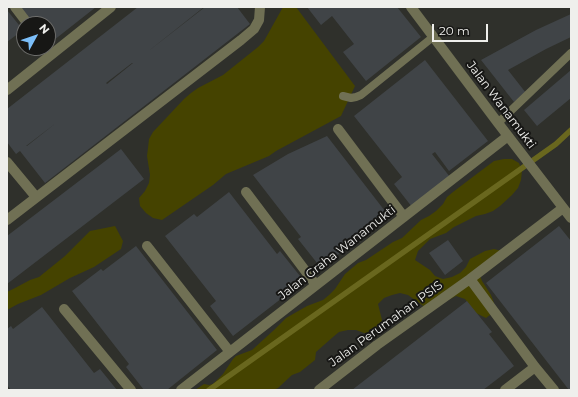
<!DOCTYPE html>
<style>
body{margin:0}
#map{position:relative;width:578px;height:397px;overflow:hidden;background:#2f302b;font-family:Montserrat,sans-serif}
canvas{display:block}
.frame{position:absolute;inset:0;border:8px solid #efefec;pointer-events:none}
.north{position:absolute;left:16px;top:16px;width:40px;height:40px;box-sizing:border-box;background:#171715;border:1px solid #6d6d6b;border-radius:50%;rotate:50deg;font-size:11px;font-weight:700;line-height:16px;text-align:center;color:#efefec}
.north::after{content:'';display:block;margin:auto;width:14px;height:18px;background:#7bbef9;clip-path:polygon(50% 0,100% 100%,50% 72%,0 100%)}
.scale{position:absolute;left:432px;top:24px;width:56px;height:18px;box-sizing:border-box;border:2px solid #efefec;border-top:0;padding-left:5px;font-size:12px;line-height:14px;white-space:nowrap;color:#efefec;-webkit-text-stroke:3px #171715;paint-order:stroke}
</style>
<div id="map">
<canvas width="578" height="397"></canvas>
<div class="frame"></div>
<div class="north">N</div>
<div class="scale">20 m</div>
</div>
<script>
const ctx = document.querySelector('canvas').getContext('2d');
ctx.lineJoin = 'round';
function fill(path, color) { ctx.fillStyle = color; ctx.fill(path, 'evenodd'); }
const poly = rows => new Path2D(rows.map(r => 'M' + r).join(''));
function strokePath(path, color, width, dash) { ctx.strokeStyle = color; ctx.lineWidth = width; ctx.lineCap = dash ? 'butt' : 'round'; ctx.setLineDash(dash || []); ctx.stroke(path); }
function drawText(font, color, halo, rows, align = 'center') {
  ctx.font = font + ' Montserrat,sans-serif'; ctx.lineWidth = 4; ctx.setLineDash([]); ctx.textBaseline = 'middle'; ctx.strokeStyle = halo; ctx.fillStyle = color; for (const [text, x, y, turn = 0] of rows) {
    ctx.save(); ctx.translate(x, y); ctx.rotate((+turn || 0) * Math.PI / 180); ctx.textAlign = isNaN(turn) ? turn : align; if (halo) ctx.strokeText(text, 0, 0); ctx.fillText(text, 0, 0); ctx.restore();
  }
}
const green = poly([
 [283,7,296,7,355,86,341,116,276,151,269,156,226,174,213,185,162,220,153,218,146,213,140,206,139,198,145,191,149,183,150,175,147,156,148,148,149,139,153,132,184,99,191,93,198,88,223,75,258,47,264,41],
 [504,159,512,159,519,163,522,171,521,180,518,188,512,195,500,206,493,211,485,214,476,216,454,227,446,233,430,239,418,251,415,260,430,270,435,276,443,279,452,277,460,273,466,267,470,259,485,251,494,249,502,251,479,273,482,281,491,295,494,303,494,312,486,318,476,313,465,299,456,296,429,310,408,295,400,293,392,295,384,298,378,304,382,320,379,328,373,334,364,333,356,330,348,330,339,332,333,337,316,352,315,360,300,372,292,375,278,388,273,390,195,390,204,384,209,385,213,384,223,374,233,359,236,356,252,350,274,330,286,318,307,306,323,300,329,295,335,289,345,274,358,263,366,260,393,242,402,238,421,220,429,216,436,211,443,204,447,197,453,192,474,176,494,161],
 [115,226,123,241,121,249,94,267,70,278,41,295,18,304,7,310,7,292,15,288,30,280,39,277,65,256,90,231]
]);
const stream = poly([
 [209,390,556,144,571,130]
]);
const building = poly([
 [20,7,96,7,49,44,48,42,48,24,34,24],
 [138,7,204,7,146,53,205,7,237,7,250,24,45,183,20,151,16,154,7,142,7,109],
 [132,63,133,63,107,84,106,83],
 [56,123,27,146,26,146],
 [307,7,397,7,421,37,366,81,343,52,354,44,332,16,321,25],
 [7,10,23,30,7,42],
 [571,14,571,37,546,49,508,70,526,93,514,102,481,60,536,30],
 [425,60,488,141,449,171,435,152,432,154,450,177,412,207,394,184,402,177,354,116],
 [571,70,571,98,537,126,524,110],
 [327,136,388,215,321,268,298,239,301,237,253,175,288,154],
 [121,149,144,179,7,284,7,236],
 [229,192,277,254,280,251,304,281,233,336,210,306,216,301,165,236,194,214,197,217],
 [559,226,571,241,571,390,569,390,486,283],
 [448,240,463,261,445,275,429,253],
 [136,246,217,350,167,390,144,390,126,367,129,364,72,291,101,269,103,271],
 [467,301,492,332,489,334,514,366,500,377,483,390,352,390],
 [42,307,94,373,100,369,117,390,11,390,7,385,7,329,11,326,13,329]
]);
const lane = poly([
 [343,96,351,98,356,97,361,95,433,37],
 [498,123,571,53]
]);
const street = poly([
 [15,7,28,24],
 [411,7,498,123,571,218],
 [7,90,111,7],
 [338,129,404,217],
 [7,162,36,197],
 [246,192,316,285],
 [7,220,241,40,254,29,259,20,260,7],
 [147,246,230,352],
 [470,279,535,367,554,390],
 [64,309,131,390],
 [181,390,508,136],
 [319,390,377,345,470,279,563,208],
 [505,390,535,367]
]);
const streetNames = [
 ["Jalan Wanamukti",501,105,53],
 ["Jalan Graha Wanamukti",337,253,-38],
 ["Jalan Perumahan PSIS",386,324,-36]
];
fill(green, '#454300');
strokePath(stream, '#69671e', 5.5);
fill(building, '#404447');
strokePath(lane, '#707054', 8);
strokePath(street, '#707054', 10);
drawText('12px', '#efefec', '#171715', streetNames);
</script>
